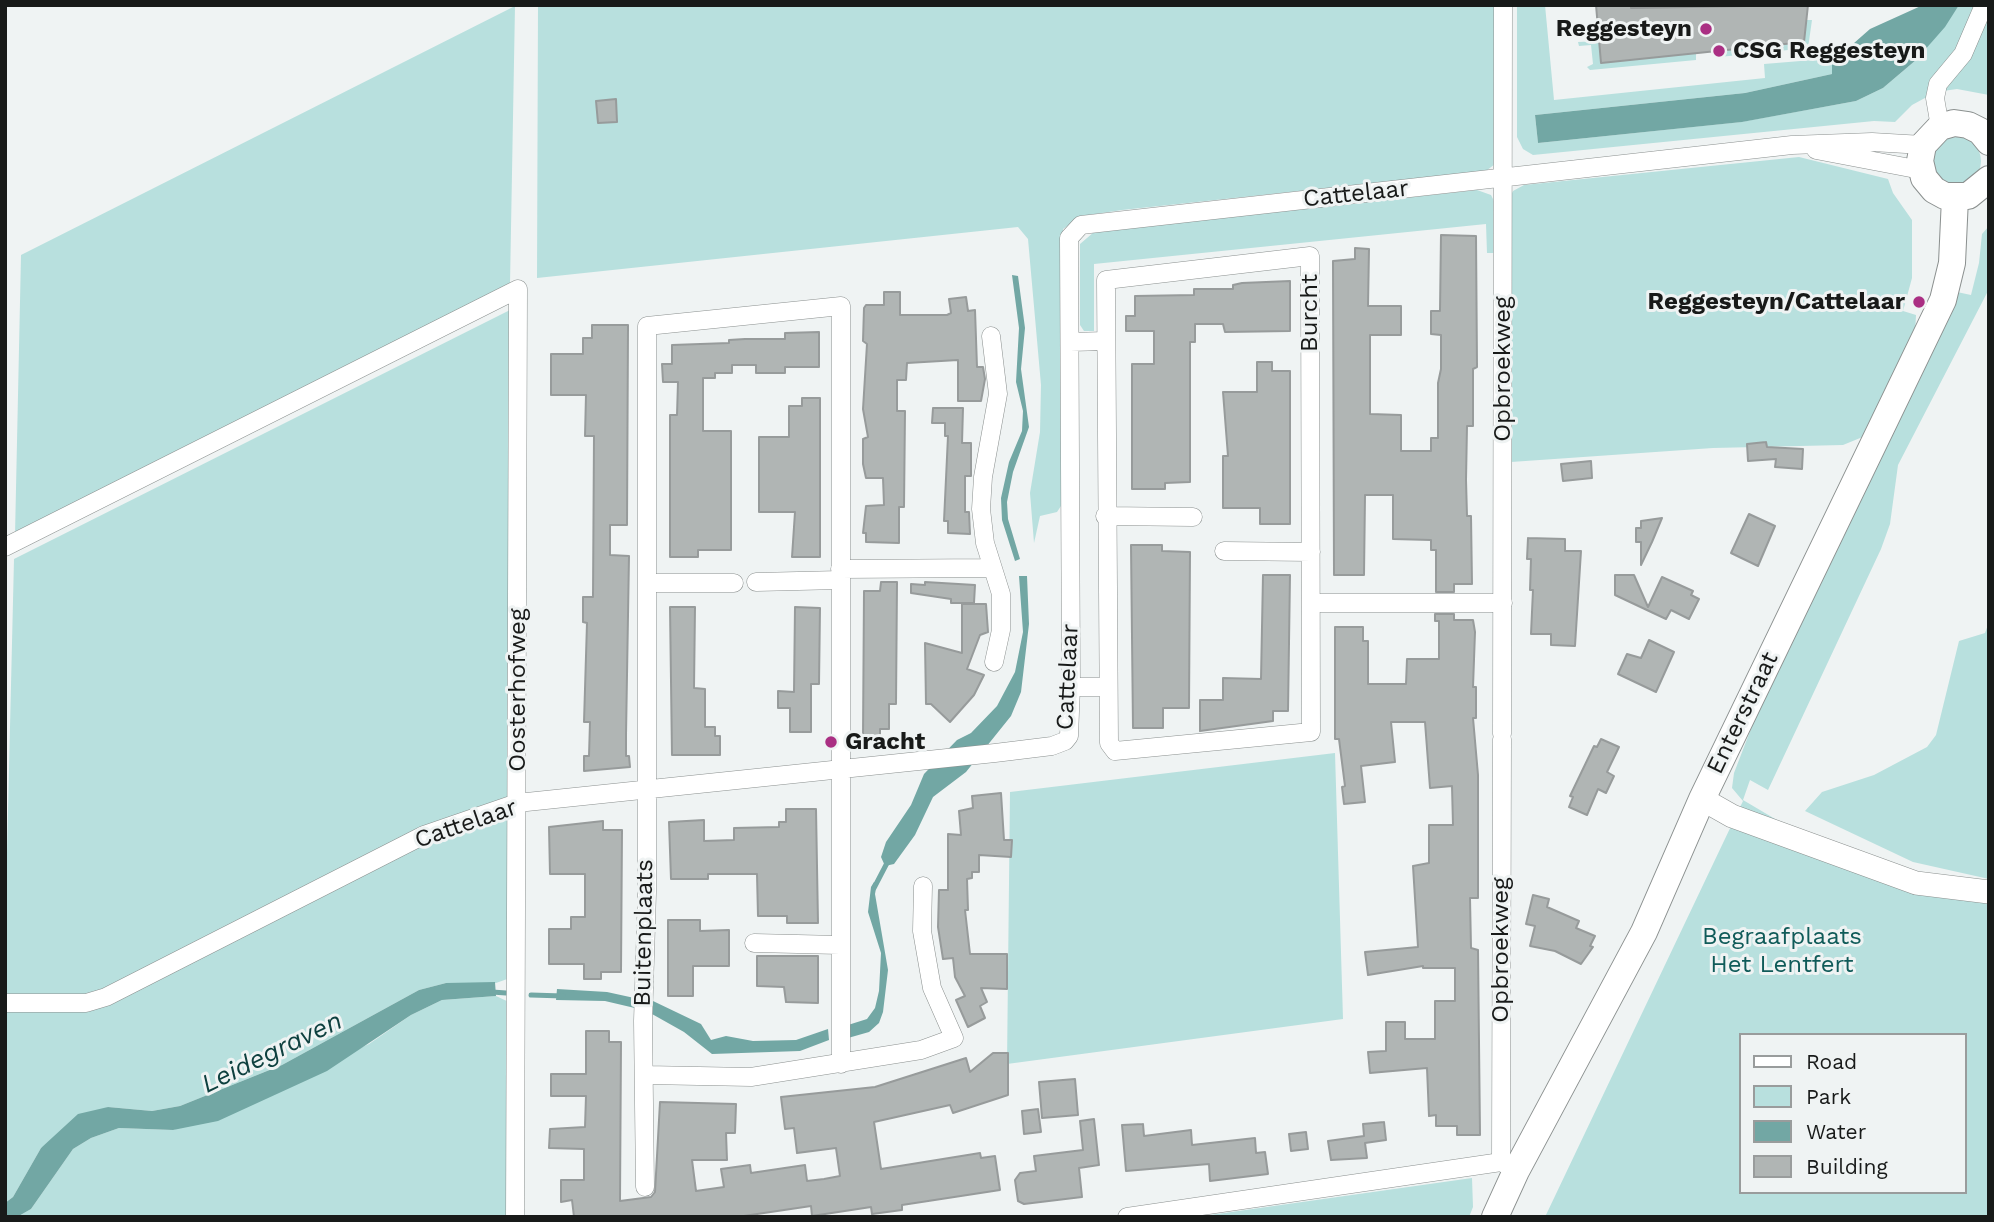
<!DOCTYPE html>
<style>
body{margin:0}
#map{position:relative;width:1994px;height:1222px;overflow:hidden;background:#eff3f3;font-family:"Work Sans",sans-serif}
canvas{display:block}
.frame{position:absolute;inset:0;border:7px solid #181a19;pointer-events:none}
.legend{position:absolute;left:1739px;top:1033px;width:228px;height:161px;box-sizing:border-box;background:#eff3f3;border:2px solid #999c9c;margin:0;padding:9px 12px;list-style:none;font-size:21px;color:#181a19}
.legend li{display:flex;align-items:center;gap:14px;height:35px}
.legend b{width:35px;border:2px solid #999c9c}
</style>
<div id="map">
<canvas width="1994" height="1222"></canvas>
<div class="frame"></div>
<ul class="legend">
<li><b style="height:9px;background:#fff"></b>Road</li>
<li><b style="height:19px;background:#b8e0de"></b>Park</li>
<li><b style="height:19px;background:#72a7a4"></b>Water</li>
<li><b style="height:19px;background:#b0b5b4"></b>Building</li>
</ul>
</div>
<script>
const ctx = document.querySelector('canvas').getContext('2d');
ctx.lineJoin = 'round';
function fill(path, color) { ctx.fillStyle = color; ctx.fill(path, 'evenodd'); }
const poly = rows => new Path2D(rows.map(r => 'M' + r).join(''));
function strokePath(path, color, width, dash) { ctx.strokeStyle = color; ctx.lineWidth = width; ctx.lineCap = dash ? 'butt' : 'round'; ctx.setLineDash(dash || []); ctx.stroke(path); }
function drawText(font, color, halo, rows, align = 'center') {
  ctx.font = font + ' "Work Sans",sans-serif'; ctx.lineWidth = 6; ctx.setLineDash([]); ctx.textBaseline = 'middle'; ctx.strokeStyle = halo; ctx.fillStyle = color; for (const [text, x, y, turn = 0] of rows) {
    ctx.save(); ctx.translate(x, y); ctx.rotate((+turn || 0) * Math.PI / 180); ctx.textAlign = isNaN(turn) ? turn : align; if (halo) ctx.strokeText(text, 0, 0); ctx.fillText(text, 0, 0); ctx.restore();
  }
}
const green = poly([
 [538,5,1498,5,1495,164,1486,171,1122,210,1082,216,1063,229,1061,506,1057,512,1040,516,1034,543,1030,493,1040,432,1041,385,1028,239,1018,227,537,278],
 [1517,5,1545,5,1554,100,1765,78,1764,64,1837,58,1832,64,1832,74,1745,93,1535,115,1538,143,1741,122,1856,101,1883,88,1916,60,1959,5,1989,5,1989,95,1957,89,1936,92,1912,105,1895,122,1874,121,1533,155,1523,149,1517,137],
 [515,6,510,284,15,535,21,255],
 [1806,20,1812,20,1808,48,1719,57,1719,51,1803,42],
 [1599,41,1602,63,1696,53,1696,60,1590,70,1587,67,1593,64,1591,45,1579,46,1578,42],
 '1933 161a24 24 0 1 1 48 0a24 24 0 1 1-48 0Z',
 [1799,157,1888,179,1893,193,1912,220,1912,278,1903,311,1916,315,1915,335,1865,436,1843,445,1713,448,1511,462,1510,197,1513,191,1524,185],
 [1477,190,1491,195,1495,203,1498,253,1487,253,1486,224,1094,264,1094,331,1084,331,1080,325,1080,244,1094,232],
 [1989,226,1989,289,1898,465,1890,524,1881,549,1768,790,1750,780,1743,800,1787,826,1989,897,1989,1217,1545,1217,1743,801,1732,788,1734,773,1759,708,1957,292,1971,295,1979,263,1982,234],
 [1740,1035,1964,1035,1964,1192,1740,1192],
 [514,308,510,978,496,983,446,983,419,990,282,1065,180,1106,152,1111,108,1107,41,1148,13,1197,5,1203,5,937,14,559],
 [1989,622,1989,879,1913,862,1805,811,1822,792,1874,775,1927,747,1936,735,1959,641,1985,633],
 [1335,753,1343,1019,1007,1064,1010,792],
 [496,996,511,1003,507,1217,17,1217,31,1209,73,1149,91,1138,119,1128,173,1130,369,1044,411,1015,442,1000],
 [1472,1178,1473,1207,1469,1217,1196,1217]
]);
const water = poly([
 [1923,5,1959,5,1945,27,1916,60,1883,88,1856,101,1742,122,1538,143,1535,115,1745,93,1832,74,1832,63,1837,58,1870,29],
 [1012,275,1018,276,1025,328,1021,369,1029,427,1013,472,1007,502,1008,519,1020,559,1015,561,1002,520,1001,498,1009,462,1022,431,1023,411,1016,382,1019,328],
 [1019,576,1027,576,1029,624,1021,692,1011,716,966,772,933,797,915,835,894,864,885,866,881,857,886,842,911,805,924,774,957,740,971,733,997,706,1015,672,1023,632],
 [874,882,877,883,875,894,888,970,883,1012,879,1023,869,1032,848,1038,848,1025,867,1019,875,1008,879,991,881,953,868,912,871,887],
 [495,982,496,996,442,1000,411,1015,327,1071,218,1121,173,1130,119,1128,91,1138,73,1149,31,1209,17,1217,5,1217,5,1203,13,1197,41,1148,78,1114,108,1107,152,1111,180,1106,282,1065,419,990,446,983],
 [557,989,607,992,639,999,639,1009,605,1001,556,1000],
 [653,1001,701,1024,711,1040,726,1036,753,1041,796,1040,828,1029,829,1040,800,1051,712,1054,684,1032,652,1014]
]);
const stream = poly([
 [874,888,887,863],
 [492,992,506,993],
 [531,995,563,996]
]);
const building = poly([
 [1596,5,1631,5,1631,8,1808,5,1804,42,1601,63,1596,5],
 [616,99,617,122,598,123,596,101,616,99],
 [1441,235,1476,236,1477,367,1473,369,1473,426,1467,426,1466,480,1467,516,1471,516,1472,584,1454,584,1454,592,1436,592,1436,550,1431,550,1431,540,1393,539,1393,495,1365,495,1364,575,1334,575,1333,261,1355,259,1355,248,1369,249,1368,306,1401,306,1401,335,1370,335,1370,414,1401,415,1401,451,1431,451,1431,438,1438,438,1438,383,1441,369,1441,335,1431,334,1431,311,1440,311,1441,235],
 [1290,281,1290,331,1225,332,1223,324,1195,324,1195,342,1190,342,1190,482,1165,483,1165,489,1132,489,1132,364,1154,364,1154,331,1126,331,1126,316,1135,316,1135,296,1194,295,1194,289,1233,289,1233,285,1242,283,1290,281],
 [884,292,900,292,900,315,947,315,951,313,949,299,966,297,968,311,975,310,977,367,983,367,985,379,981,401,958,401,958,360,907,363,906,380,897,380,897,411,905,411,904,507,899,507,899,543,866,542,866,533,863,533,866,506,884,505,883,478,866,478,863,464,863,439,868,437,863,409,867,344,863,341,864,308,866,305,884,305,884,292],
 [592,325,628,325,627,525,610,525,610,555,629,556,626,735,626,756,629,756,630,767,584,771,584,756,589,756,590,722,584,722,587,623,583,622,583,597,593,597,594,436,585,436,586,395,551,395,551,354,583,354,583,338,592,338,592,325],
 [819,332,819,367,785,367,785,373,756,373,756,365,732,365,732,373,715,373,715,378,703,378,703,431,731,431,731,550,698,550,698,557,670,557,670,415,677,415,678,382,663,382,662,364,672,364,672,345,729,343,729,340,745,339,785,339,785,333,819,332],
 [1257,362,1272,362,1272,371,1290,371,1290,524,1260,524,1260,508,1223,508,1223,456,1228,456,1223,392,1257,392,1257,362],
 [802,398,820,398,820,557,792,557,795,512,759,512,759,437,789,437,789,406,802,406,802,398],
 [933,408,963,408,962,443,971,443,971,476,965,476,965,512,969,512,970,534,948,533,948,521,944,521,948,436,945,436,945,423,932,423,933,408],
 [1766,442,1767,447,1803,449,1802,469,1775,467,1776,459,1748,461,1747,444,1766,442],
 [1591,461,1592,478,1563,481,1561,464,1591,461],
 [1749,514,1775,526,1758,566,1731,553,1749,514],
 [1662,518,1652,542,1641,565,1641,542,1636,542,1636,528,1641,528,1641,521,1662,518],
 [1528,538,1565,539,1565,551,1581,551,1575,646,1551,645,1551,634,1531,634,1533,590,1530,590,1531,559,1527,559,1528,538],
 [1131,545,1162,545,1162,551,1190,552,1189,708,1163,708,1163,728,1133,728,1131,545],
 [1263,575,1290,575,1288,711,1273,711,1273,721,1200,731,1200,700,1223,700,1223,678,1261,679,1263,575],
 [1615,575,1634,575,1648,607,1662,577,1693,591,1691,595,1699,599,1689,619,1671,610,1666,619,1615,595,1615,575],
 [881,582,897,582,896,704,889,704,889,729,880,729,880,737,863,737,864,591,880,591,881,582],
 [925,582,975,585,974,603,951,603,951,599,911,593,911,584,925,585,925,582],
 [962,604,986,604,988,632,980,635,967,669,984,675,974,695,950,722,931,704,926,704,925,643,962,653,962,604],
 [670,607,695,607,694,688,705,689,705,727,715,727,715,736,720,736,720,755,672,755,670,607],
 [795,607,820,608,819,684,811,684,811,732,790,732,790,708,778,708,778,691,794,692,795,607],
 [1435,614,1454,614,1454,620,1473,620,1475,632,1473,687,1476,687,1476,718,1473,718,1478,775,1478,898,1470,898,1471,948,1478,950,1480,1135,1457,1135,1457,1126,1436,1126,1436,1115,1429,1116,1427,1068,1370,1073,1368,1052,1386,1051,1386,1022,1405,1022,1405,1039,1435,1039,1435,1001,1455,1001,1455,968,1423,968,1423,966,1368,975,1365,952,1418,947,1413,866,1429,863,1429,825,1453,825,1452,786,1430,788,1425,722,1391,722,1395,762,1361,766,1365,802,1344,804,1342,787,1345,786,1339,739,1335,739,1335,627,1363,627,1363,641,1368,641,1368,684,1406,684,1407,659,1439,659,1439,621,1435,621,1435,614],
 [1649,640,1674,652,1656,692,1618,674,1627,654,1641,658,1649,640],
 [1601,739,1619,747,1607,772,1614,776,1606,793,1598,789,1587,815,1569,807,1573,797,1570,796,1594,746,1597,747,1601,739],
 [1001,793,1004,840,1012,840,1011,857,979,855,979,872,972,872,972,878,967,879,968,910,965,910,970,954,1007,954,1007,989,981,988,987,1002,980,1006,985,1018,968,1027,956,1000,965,996,955,977,953,958,943,959,938,927,939,890,948,890,948,834,961,835,959,811,973,808,972,796,1001,793],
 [786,809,816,809,818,923,787,923,787,916,758,916,757,874,708,874,708,879,671,879,669,822,704,820,704,841,734,840,734,828,779,827,779,822,786,822,786,809],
 [603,821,603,830,622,830,621,972,601,972,601,979,584,979,584,964,549,964,549,929,571,929,571,917,585,917,585,874,550,874,549,827,603,821],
 [1533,895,1549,899,1547,907,1579,921,1576,928,1595,936,1590,946,1593,947,1581,964,1555,951,1530,946,1535,926,1526,924,1533,895],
 [668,920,700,920,700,931,729,930,729,966,693,966,693,996,668,996,668,920],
 [757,956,818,956,818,1003,786,1002,784,987,757,986,757,956],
 [586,1031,609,1031,609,1042,621,1042,620,1201,651,1197,655,1192,660,1102,736,1104,735,1133,726,1133,727,1160,692,1160,696,1191,724,1187,721,1169,750,1165,751,1173,805,1165,807,1181,824,1179,840,1176,836,1148,797,1153,794,1128,785,1129,781,1097,875,1087,966,1058,970,1072,993,1053,1008,1053,1008,1095,953,1113,950,1105,874,1122,881,1169,980,1153,981,1158,995,1156,1000,1190,902,1205,902,1210,872,1214,871,1207,812,1216,811,1206,737,1217,574,1217,572,1200,561,1202,561,1180,584,1180,584,1149,549,1148,550,1129,585,1127,586,1096,551,1096,551,1074,586,1074,586,1031],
 [1075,1079,1078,1115,1042,1118,1039,1082,1075,1079],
 [1038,1109,1041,1132,1024,1134,1022,1111,1038,1109],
 [1094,1119,1099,1165,1079,1168,1082,1197,1024,1204,1018,1201,1015,1180,1020,1173,1036,1171,1034,1156,1083,1150,1080,1121,1094,1119],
 [1384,1122,1386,1140,1365,1143,1367,1158,1331,1160,1328,1141,1364,1136,1363,1124,1384,1122],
 [1143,1124,1144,1136,1191,1130,1192,1145,1255,1138,1256,1153,1265,1152,1268,1174,1210,1181,1209,1164,1126,1171,1122,1125,1143,1124],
 [1306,1132,1308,1149,1291,1151,1289,1134,1306,1132]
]);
const minor = poly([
 [1940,127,1935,98,1938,84,1963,54,1984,5],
 [1816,150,1921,170],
 [1310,256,1311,732,1115,751,1109,743,1106,280,1310,256],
 [991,336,998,394,983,477,981,509,985,543,1001,594,1001,630,994,662],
 [1070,342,1106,341],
 [1105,516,1193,517],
 [5,547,518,289,515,1217],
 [1224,551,1311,552],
 [840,569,992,568],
 [756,582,840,580],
 [648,583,734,583],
 [1312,603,1503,603],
 [1071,687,1108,687],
 [1502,734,1503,5],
 [754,943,840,945],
 [5,1003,86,1003,106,997,424,835,517,803,995,753,1052,746,1065,741,1069,736,1071,687,1069,238,1081,225,1792,145,1872,142,1923,145],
 [646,1075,751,1077,921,1050,954,1038,932,988,922,931,923,886],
 [1501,1162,1502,739],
 [645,1187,643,1021,647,892,647,326,841,306,841,1064],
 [1127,1217,1501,1162,1510,1167]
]);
const tertiary = poly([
 [1702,799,1732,816,1916,883,1989,892]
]);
const secondary = poly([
 [1989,142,1980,131,1968,125,1954,123,1940,127,1923,145,1920,161,1924,178,1934,190,1945,196,1968,196,1989,179],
 [1495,1217,1516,1171,1644,932,1702,799,1943,300,1952,263,1955,198]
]);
const markers = [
 [1706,29,7,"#aa2f83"],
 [1719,51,7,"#aa2f83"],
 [1919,302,7,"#aa2f83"],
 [831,742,7,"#aa2f83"]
];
const poiNames = [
 ["Reggesteyn",1692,29],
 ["CSG Reggesteyn",1733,51,"left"],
 ["Reggesteyn/Cattelaar",1905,302],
 ["Gracht",845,742,"left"]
];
const streetNames = [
 ["Cattelaar",1356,194,-6],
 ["Burcht",1310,313,-90],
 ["Opbroekweg",1503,369,-90],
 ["Cattelaar",1068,677,-87],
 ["Oosterhofweg",518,690,-90],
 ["Enterstraat",1743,713,-64],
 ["Cattelaar",466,824,-19],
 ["Buitenplaats",644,933,-89],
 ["Opbroekweg",1501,950,-90]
];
const parkNames = [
 ["Begraafplaats",1782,937],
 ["Het Lentfert",1782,965]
];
const waterNames = [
 ["Leidegraven",272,1053,-26]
];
fill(green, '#b8e0de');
fill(water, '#72a7a4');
strokePath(stream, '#72a7a4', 5);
fill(building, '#b0b5b4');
strokePath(building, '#979b9b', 2);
strokePath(minor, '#8b908f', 19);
strokePath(tertiary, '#8b908f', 24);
strokePath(secondary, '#8b908f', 28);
strokePath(minor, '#fff', 18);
strokePath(tertiary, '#fff', 23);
strokePath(secondary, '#fff', 26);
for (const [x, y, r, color] of markers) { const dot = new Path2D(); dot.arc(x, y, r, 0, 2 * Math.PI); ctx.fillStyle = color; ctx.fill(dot); strokePath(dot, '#eff3f3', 2.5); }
drawText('bold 24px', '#181a19', '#eff3f3', poiNames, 'right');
drawText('24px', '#181a19', '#eff3f3', streetNames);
drawText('24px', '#105b59', '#eff3f3', parkNames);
drawText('italic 26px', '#0e403f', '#eff3f3', waterNames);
</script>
